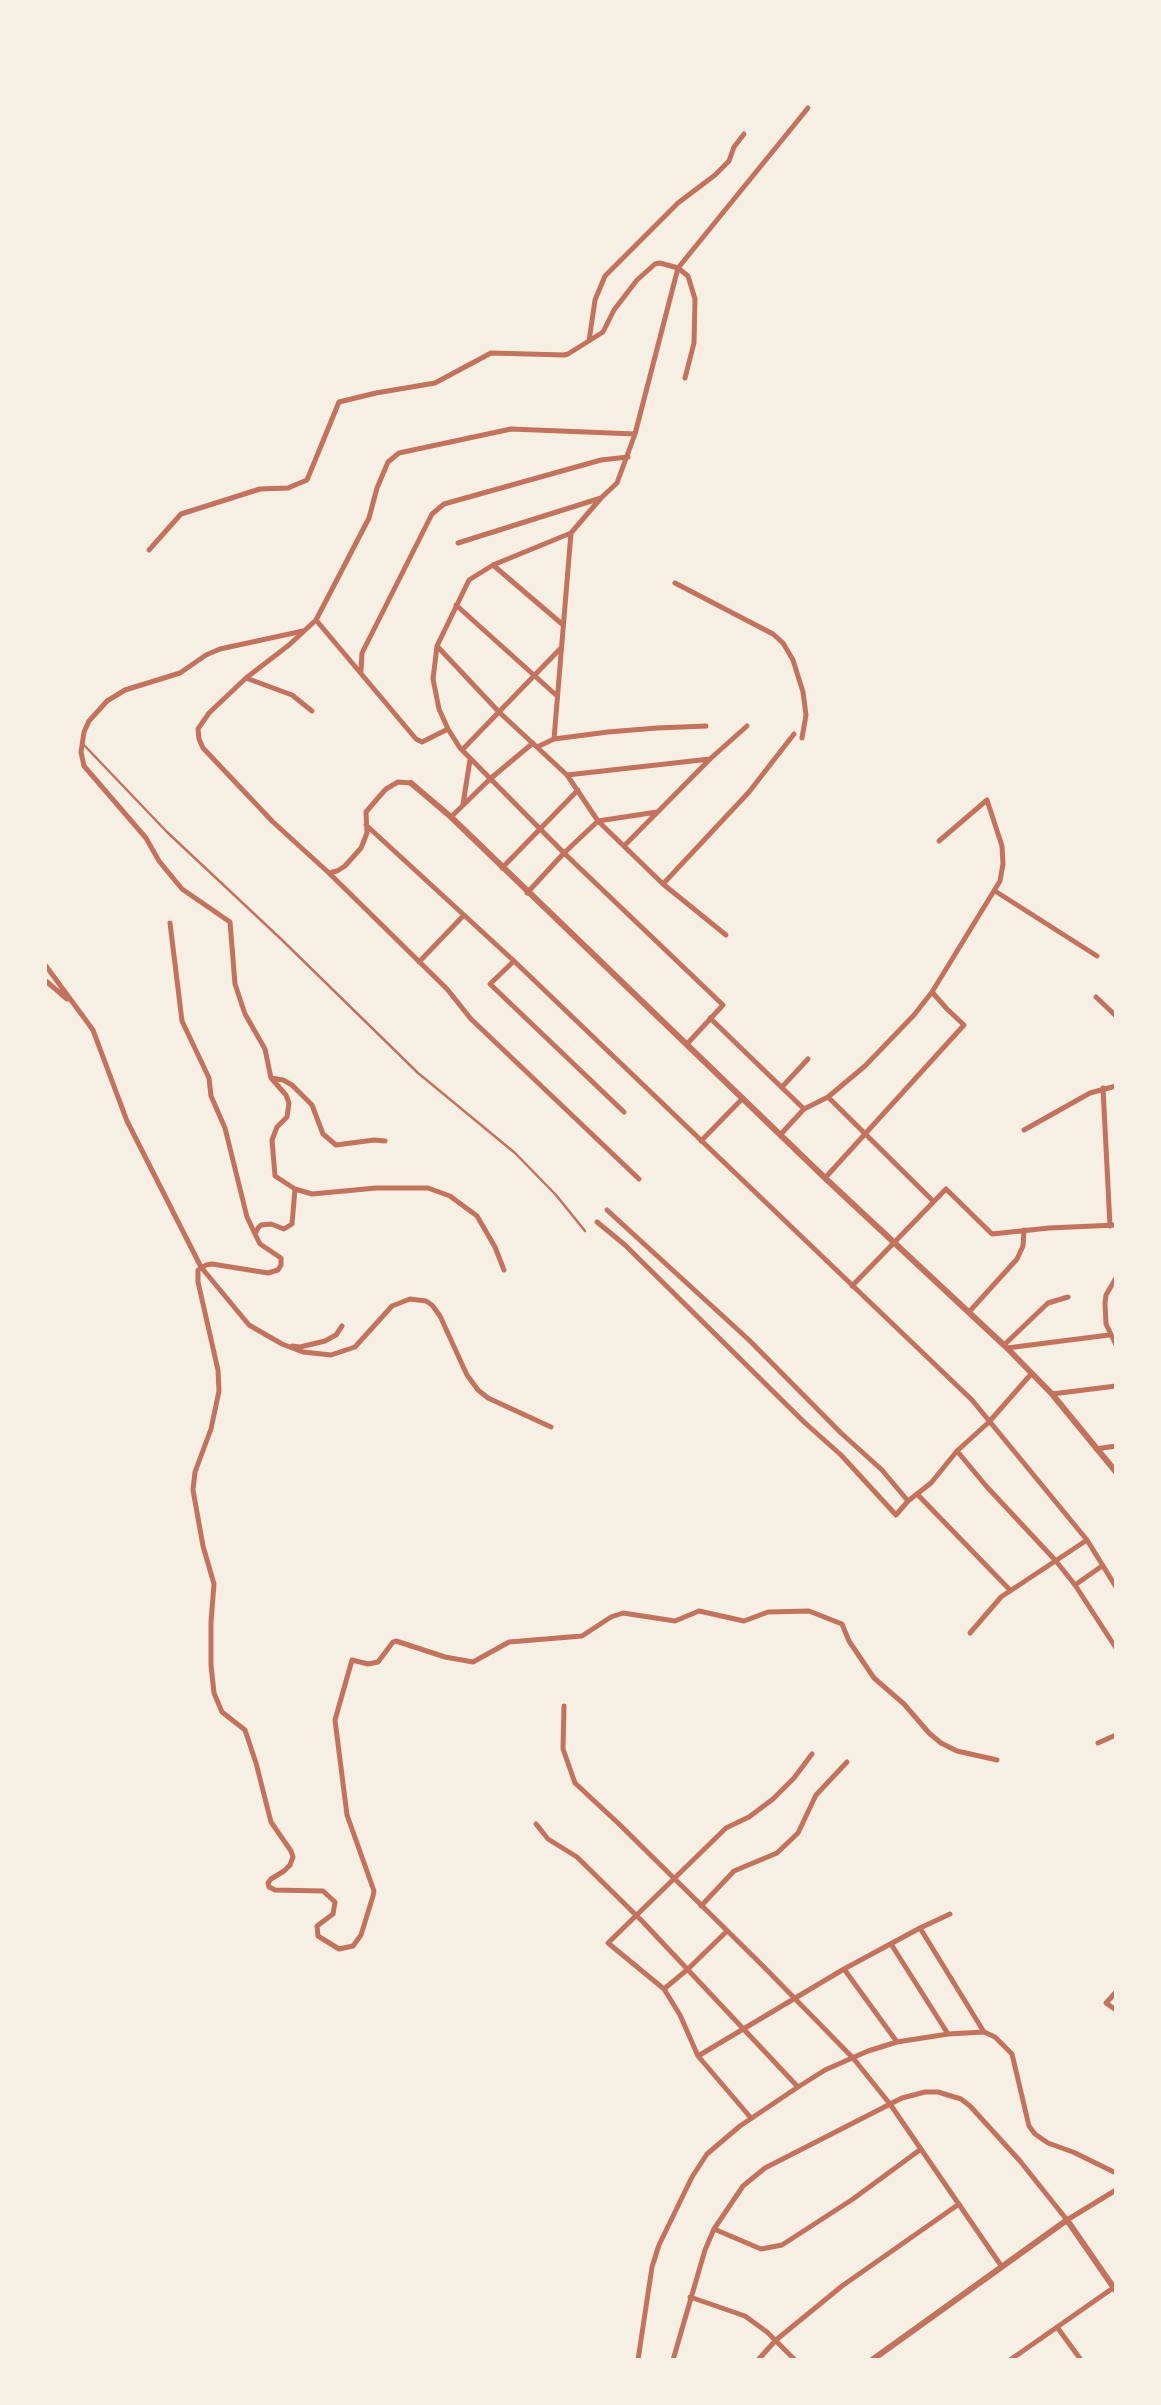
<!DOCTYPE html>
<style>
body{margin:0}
#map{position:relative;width:1161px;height:2405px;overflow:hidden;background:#f6efe4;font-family:Roboto,sans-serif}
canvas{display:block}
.frame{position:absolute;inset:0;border:47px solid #f6efe4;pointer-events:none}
</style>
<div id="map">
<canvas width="1161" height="2405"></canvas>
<div class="frame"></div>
</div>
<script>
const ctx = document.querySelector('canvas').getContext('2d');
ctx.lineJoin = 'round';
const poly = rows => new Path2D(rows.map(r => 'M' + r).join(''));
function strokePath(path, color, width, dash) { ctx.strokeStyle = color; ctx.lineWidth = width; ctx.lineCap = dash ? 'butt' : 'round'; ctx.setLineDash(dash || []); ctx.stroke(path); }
const service = poly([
 [84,745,167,832,281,939,418,1073,515,1153,556,1195,585,1231]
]);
const minor = poly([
 [589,341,595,300,605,276,678,203,715,175,729,161,734,147,744,134],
 [635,434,511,429,399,453,388,462,377,488,369,518,316,620,289,645,246,678,209,713,198,729,199,739,203,748,273,822,329,873,447,989,471,1019,639,1179],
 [458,543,601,498],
 [149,550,181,514,260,489,288,488,307,480,339,402,376,393,435,383,491,353,564,355,568,354,603,332,614,310,637,280,655,264,660,263,678,268,688,276,695,299,694,343,685,378],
 [493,565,562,624],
 [675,583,773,634,783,643,793,660,803,692,806,715,802,738],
 [456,605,556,695],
 [316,620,416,739,422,742,448,729],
 [303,631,220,649,206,655,180,673,125,690,107,701,89,721,84,732,81,752,84,766,146,838,159,861,182,889,230,922,235,984,245,1014,265,1049,271,1078,283,1080,292,1085,312,1105,323,1134,336,1145,374,1140,385,1141],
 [437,646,499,712,567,775,598,821,663,884,726,935],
 [361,671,362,653,432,514,444,504,601,460,628,457],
 [246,678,292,695,312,711],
 [554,739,571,533],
 [537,747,554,739,608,732,657,728,706,726],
 [462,750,560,649],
 [567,775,710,759],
 [463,804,470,760],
 [451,817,490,779,533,743],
 [366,825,514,961,972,1400,1087,1540,1116,1587],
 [624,846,710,759,747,726],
 [502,868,578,790],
 [329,873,337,871,345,866,361,848,367,833,366,812,378,798,386,789,398,782,411,783],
 [663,884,749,792,794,734],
 [995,891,1097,956],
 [527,893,564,853,598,821,657,812],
 [170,923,182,1021,209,1078,211,1096,225,1128,247,1217,255,1234],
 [514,961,490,984,624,1112],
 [419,962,464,915],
 [46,966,93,1030,127,1121,201,1267,249,1325,282,1344,303,1352,331,1355,355,1347,392,1306,410,1299,426,1301,432,1305,440,1316,467,1375,478,1390,488,1398,551,1427],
 [46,981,67,999],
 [1096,997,1116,1016],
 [710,1018,804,1109],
 [687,1044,723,1005,564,853,460,748,448,729,439,709,433,679,437,646,469,580,493,565,571,533,601,498,617,483,635,434,678,268,808,108],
 [271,1078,286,1095,289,1103,287,1117,277,1127,272,1140,275,1176,295,1189,292,1224,284,1229,271,1224,261,1225,258,1228,255,1234,260,1244,281,1258,281,1265,278,1270,268,1273,212,1264,206,1265,198,1270,198,1282,218,1370,219,1391,211,1429,195,1472,193,1490,203,1546,214,1584,211,1622,211,1665,214,1693,222,1712,245,1730,256,1763,271,1822,291,1851,293,1857,290,1865,284,1871,271,1879,268,1883,269,1887,275,1890,323,1891,335,1902,333,1914,317,1926,318,1936,339,1949,353,1946,361,1935,373,1896,374,1891,347,1815,335,1720,352,1660,368,1664,378,1662,393,1642,396,1641,445,1657,473,1662,509,1642,582,1636,611,1617,623,1613,675,1621,699,1611,744,1621,768,1612,809,1611,842,1624,849,1641,874,1678,904,1704,929,1733,941,1743,957,1751,997,1760],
 [782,1087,808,1059],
 [1103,1088,1110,1226],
 [828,1097,933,1201],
 [1024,1130,1090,1093,1116,1086],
 [781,1134,804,1109,828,1097,865,1066,914,1015,932,992,1000,881,1003,864,1002,846,987,800,939,841],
 [701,1141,743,1098],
 [825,1178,964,1025,947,1009,932,992],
 [295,1189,312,1194,376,1188,428,1188,450,1196,477,1216,495,1247,504,1270],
 [607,1210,749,1340,841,1433,882,1470,908,1501],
 [597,1222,625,1245,804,1422,841,1455,896,1515,908,1501,931,1483,957,1451,989,1422,1032,1373],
 [1116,1278,1106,1295,1105,1303,1106,1324,1116,1345],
 [852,1286,946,1189,992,1234,1049,1228,1116,1225],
 [969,1312,1017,1259,1023,1246,1024,1230],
 [1004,1345,1048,1303,1068,1297],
 [292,1346,300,1347,325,1341,336,1335,342,1326],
 [1007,1348,1109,1335],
 [1052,1394,1116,1386],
 [1096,1449,1116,1446],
 [957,1451,987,1487,1056,1561,1075,1585,1116,1648],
 [917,1494,1010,1590],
 [1075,1585,1102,1566],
 [970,1633,1001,1597,1087,1540],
 [564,1706,563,1749,575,1783,619,1824,763,1966,853,2058,890,2104,1002,2267],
 [1098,1743,1116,1735],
 [536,1824,548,1839,577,1857,643,1922,798,2087],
 [701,1906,734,1871,777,1853,798,1833,816,1795,847,1762],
 [920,1928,984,2032],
 [891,1944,948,2034],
 [844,1969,897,2042],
 [664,1989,688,1969,727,1931],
 [1116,1992,1106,2003,1116,2010],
 [698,2056,844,1969,920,1928,950,1914],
 [751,2118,698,2056,680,2015,664,1989,608,1943,726,1828,749,1817,773,1799,794,1778,812,1754],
 [714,2229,761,2249,782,2245,853,2199,921,2149],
 [690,2297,745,2316,767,2332,795,2360],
 [1057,2327,1081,2360],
 [638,2360,652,2267,659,2245,692,2177,707,2154,740,2126,798,2087,825,2070,868,2051,897,2042,948,2034,984,2032,995,2037,1012,2054,1029,2126,1035,2134,1048,2143,1073,2152,1116,2173],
 [673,2360,705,2250,714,2229,743,2186,765,2168,902,2098,925,2092,938,2092,961,2099,970,2106,1020,2161,1067,2220,1116,2190],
 [758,2360,776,2340,842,2286,959,2204],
 [1010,2360,1113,2288]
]);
const tertiary = poly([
 [411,783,451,817,825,1178,1007,1348,1052,1394,1116,1472],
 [872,2360,1067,2220,1116,2291]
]);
strokePath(service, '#c5725c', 2.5);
strokePath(minor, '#c5725c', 5);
strokePath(tertiary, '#c5725c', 6);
</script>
